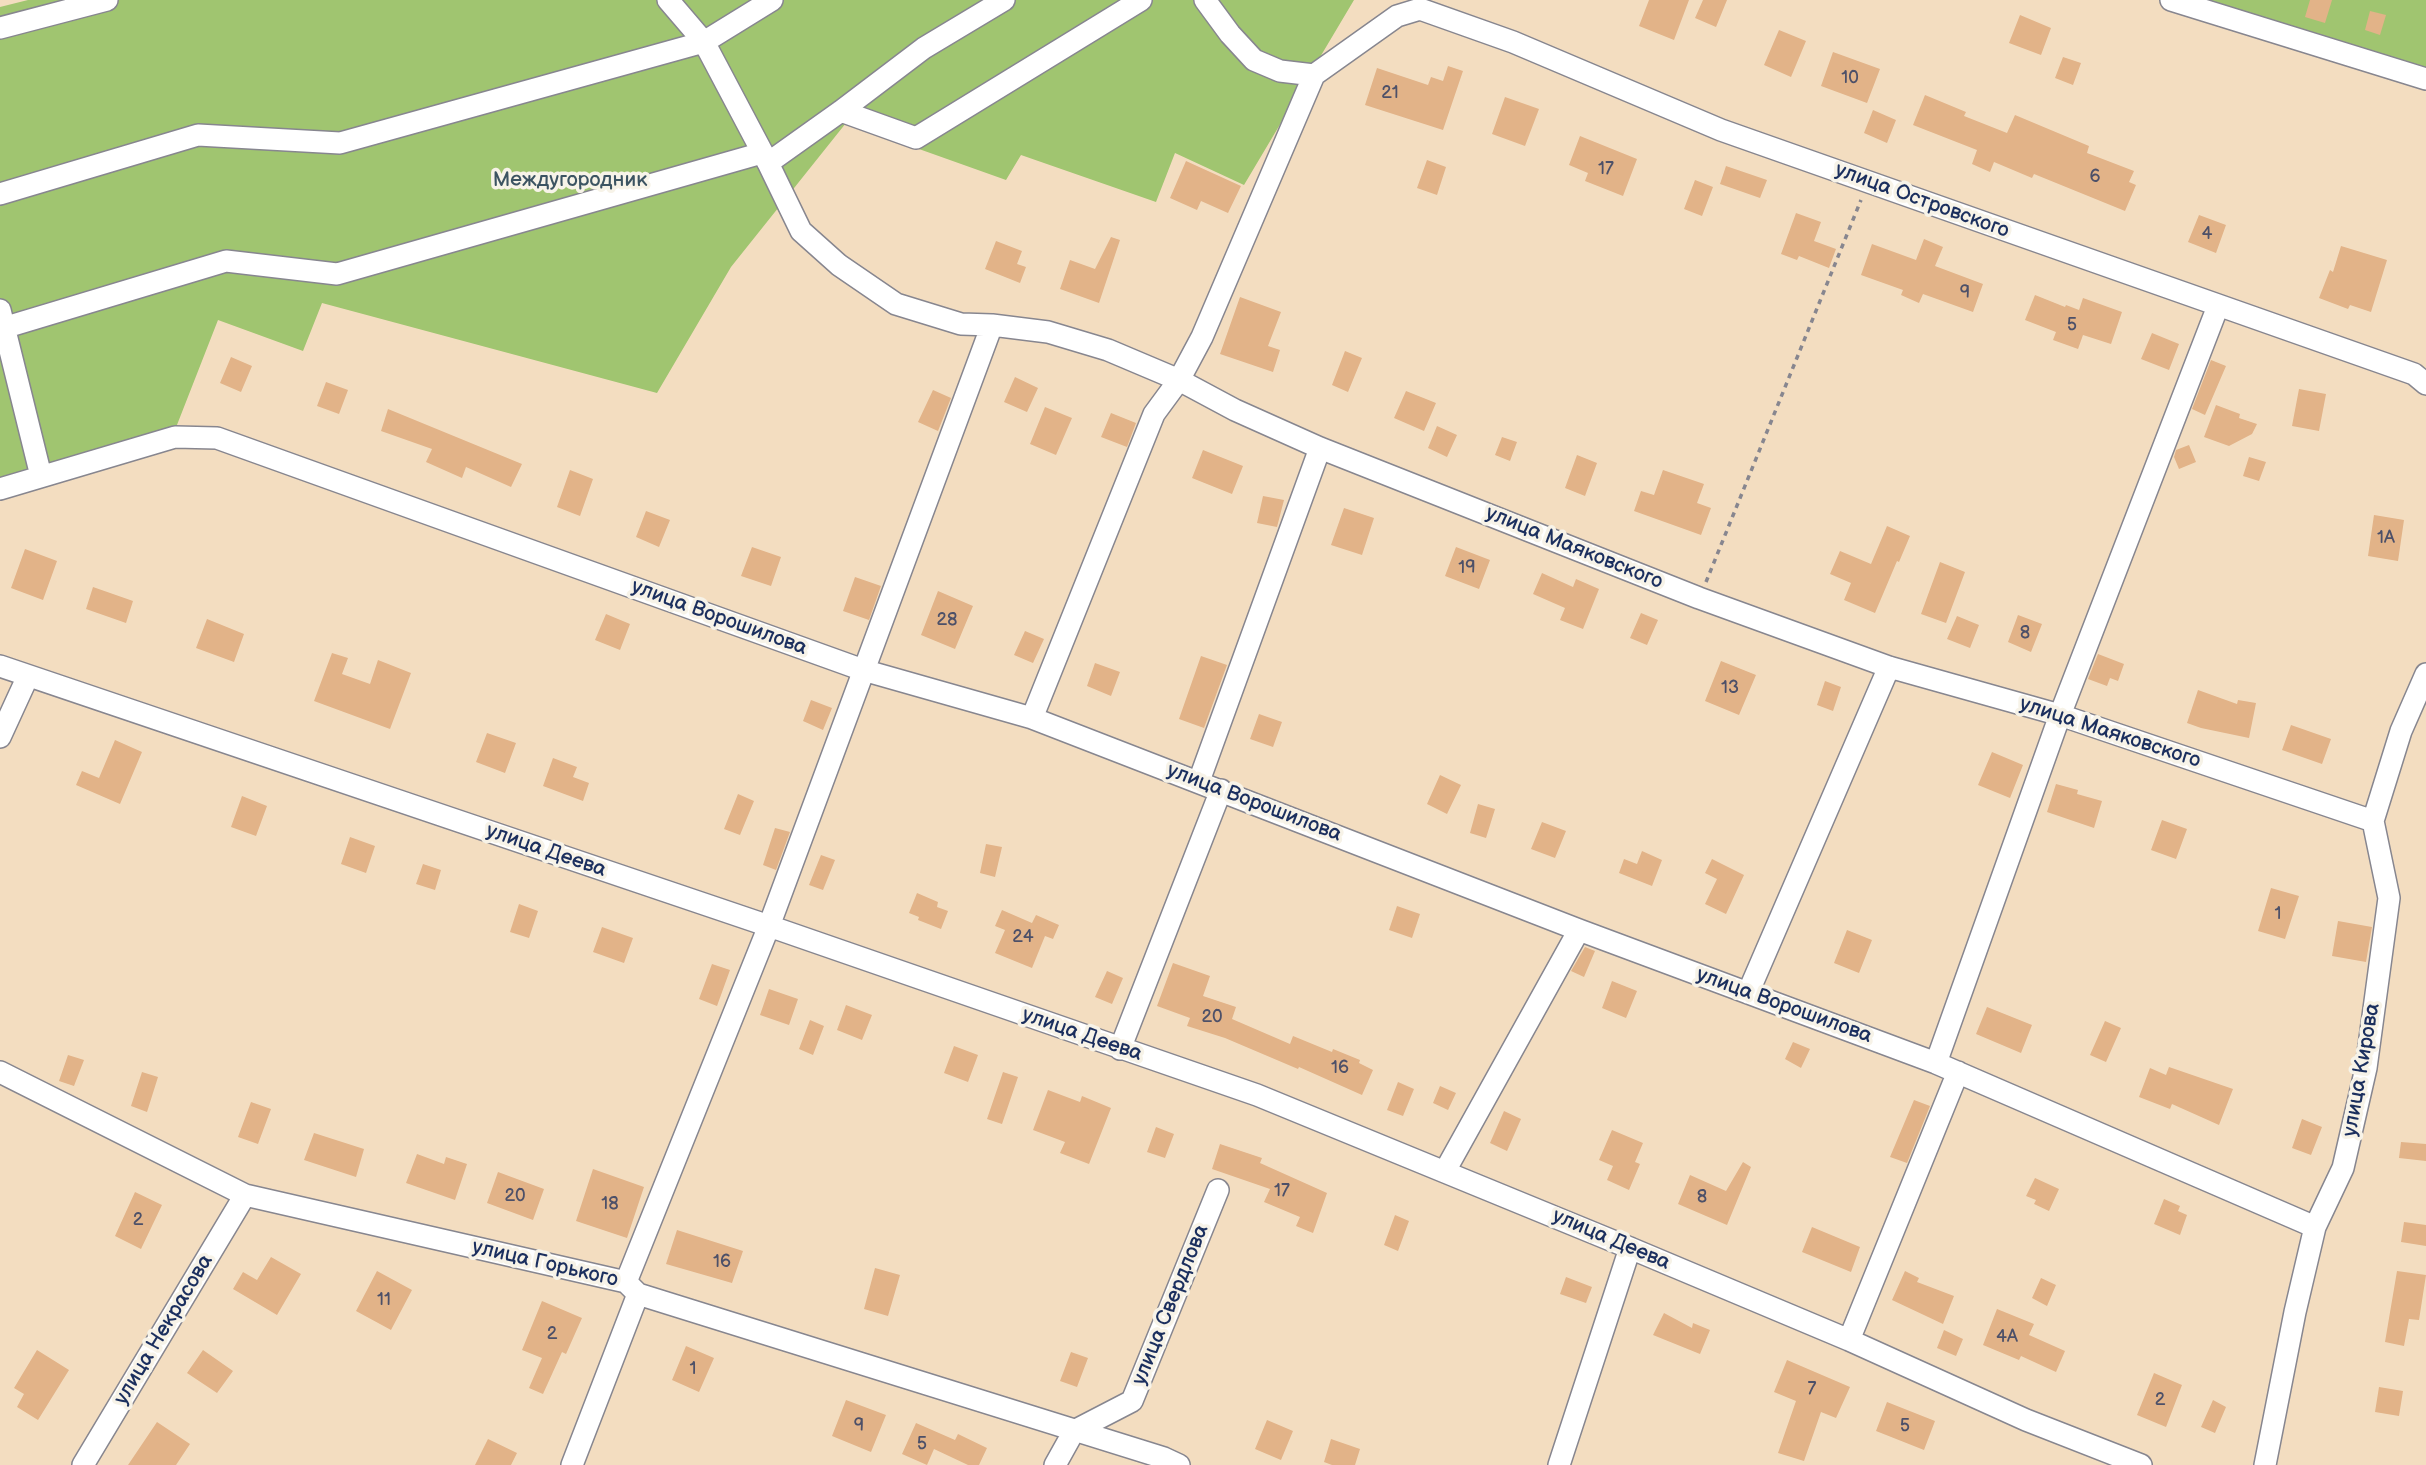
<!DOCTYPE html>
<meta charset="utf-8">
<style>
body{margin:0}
canvas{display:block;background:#f3ddc0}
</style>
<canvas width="2426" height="1465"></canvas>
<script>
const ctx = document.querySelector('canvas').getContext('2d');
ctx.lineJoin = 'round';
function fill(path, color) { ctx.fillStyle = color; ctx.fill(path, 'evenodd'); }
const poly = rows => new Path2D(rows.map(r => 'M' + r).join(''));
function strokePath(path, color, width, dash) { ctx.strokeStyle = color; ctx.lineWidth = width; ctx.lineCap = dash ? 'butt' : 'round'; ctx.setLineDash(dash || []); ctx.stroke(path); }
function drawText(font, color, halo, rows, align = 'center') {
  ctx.font = font + ' "Balsamiq Sans",sans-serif'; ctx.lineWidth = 7; ctx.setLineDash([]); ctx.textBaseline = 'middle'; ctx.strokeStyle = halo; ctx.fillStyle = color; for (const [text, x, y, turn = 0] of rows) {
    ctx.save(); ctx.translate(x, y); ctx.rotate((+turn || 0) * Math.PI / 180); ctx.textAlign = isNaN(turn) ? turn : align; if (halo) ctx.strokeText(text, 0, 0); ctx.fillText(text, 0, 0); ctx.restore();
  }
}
const green = poly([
 [28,0,1354,0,1244,185,1175,153,1156,202,1021,155,1006,180,846,123,731,267,657,393,322,303,303,351,218,320,175,430,0,487,0,7],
 [2198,0,2426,0,2426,71]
]);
const building = poly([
 [1649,0,1689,0,1674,40,1639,26],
 [1703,0,1727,0,1716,27,1695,18],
 [2310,0,2332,0,2325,23,2305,17],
 [2370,11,2386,15,2380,35,2365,30],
 [2020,15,2051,28,2041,55,2009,43],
 [1779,30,1806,41,1791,77,1764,65],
 [1833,52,1880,69,1867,103,1821,86],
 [2063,57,2081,63,2073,85,2055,78],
 [1448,66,1463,71,1443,130,1365,105,1377,68,1428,85,1431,77,1443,81],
 [1925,95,1966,112,1964,116,2007,133,2015,115,2089,146,2087,153,2134,171,2129,182,2136,185,2125,211,2034,174,2032,178,1994,162,1990,172,1972,164,1977,150,1913,125],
 [1505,97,1539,109,1525,146,1492,134],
 [1873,110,1896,120,1887,143,1864,133],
 [1580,136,1637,159,1623,196,1585,181,1588,173,1569,165],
 [1427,160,1446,167,1437,195,1417,188],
 [1186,161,1241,186,1228,213,1201,201,1197,210,1170,198],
 [1726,166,1767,180,1760,198,1720,184],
 [1695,180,1713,187,1702,216,1684,209],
 [1796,213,1821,222,1814,241,1836,249,1829,268,1799,256,1797,260,1781,254],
 [2199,215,2226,225,2216,253,2188,242],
 [1111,237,1120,240,1099,303,1060,289,1070,260,1095,269],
 [1924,239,1943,247,1935,266,1983,284,1973,312,1923,294,1919,303,1901,295,1903,290,1861,275,1872,244,1916,260],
 [996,241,1022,251,1017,264,1026,267,1020,283,985,269],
 [2341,246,2387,260,2371,312,2350,305,2348,309,2319,298,2330,270,2333,272],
 [2035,295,2065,307,2066,305,2079,310,2083,298,2122,312,2111,344,2083,335,2078,349,2053,340,2056,332,2025,320],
 [1240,297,1281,312,1268,346,1280,350,1273,372,1220,354],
 [2152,333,2179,344,2169,370,2141,359],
 [1345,351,1362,358,1348,392,1332,385],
 [231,357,252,366,241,392,220,383],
 [2211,360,2226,366,2205,415,2192,409],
 [1015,377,1038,388,1027,412,1004,402],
 [326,382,348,390,339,414,317,406],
 [2299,389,2326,394,2319,431,2292,426],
 [933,390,951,398,938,431,918,422],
 [1406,391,1436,403,1424,431,1394,418],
 [2216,405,2240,414,2239,418,2257,424,2252,434,2229,446,2204,437],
 [1045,407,1072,418,1056,455,1030,444],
 [388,409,522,464,511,487,466,467,462,478,426,462,432,449,381,431],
 [1111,413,1136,423,1127,447,1101,437],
 [1437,426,1457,435,1447,457,1428,448],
 [1502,437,1517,442,1510,461,1495,455],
 [2189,445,2196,462,2179,469,2174,457,2176,450],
 [1203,450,1243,466,1232,494,1192,478],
 [1577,455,1597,463,1585,496,1565,488],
 [2249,457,2266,462,2259,481,2243,476],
 [570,470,593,479,580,516,557,507],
 [1663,470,1704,484,1697,503,1711,508,1701,535,1634,511,1641,491,1654,495],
 [1263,496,1284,500,1277,527,1257,523],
 [1344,508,1374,518,1362,555,1331,545],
 [646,511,670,520,659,547,636,537],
 [2374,515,2404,520,2398,561,2368,556],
 [1887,526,1910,536,1899,562,1897,561,1875,613,1844,600,1851,583,1830,574,1840,551,1871,564],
 [752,547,781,557,771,586,741,576],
 [1456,547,1490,560,1479,589,1445,576],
 [25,549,57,561,43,600,11,588],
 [1940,562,1965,572,1946,623,1921,614],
 [1542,573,1573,587,1576,579,1599,589,1583,629,1560,620,1565,608,1533,594],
 [855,577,881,586,869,620,843,611],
 [93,587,133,601,126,623,86,609],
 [938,591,973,606,955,649,921,635],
 [1641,613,1658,620,1647,645,1630,638],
 [606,614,630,624,620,650,595,640],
 [2018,615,2042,624,2031,652,2008,642],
 [1957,616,1979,625,1970,648,1947,639],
 [207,619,244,634,234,662,196,648],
 [1025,631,1044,639,1033,663,1014,655],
 [332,653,348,658,342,674,370,684,378,660,411,673,390,729,314,701],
 [2098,654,2124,664,2118,681,2110,678,2107,686,2088,679],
 [1201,656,1227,665,1204,728,1179,719],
 [1721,661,1756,675,1739,715,1705,701],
 [1095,663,1120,672,1111,696,1087,686],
 [1825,681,1841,687,1833,711,1817,705],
 [2198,690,2237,704,2238,700,2256,703,2249,738,2201,728,2187,723],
 [811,700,832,708,823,730,803,721],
 [1259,714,1282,722,1273,747,1250,739],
 [2291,725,2331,739,2322,764,2282,750],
 [487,733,516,743,505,773,476,762],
 [115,740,142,752,120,804,76,785,82,771,99,778],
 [1992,752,2023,765,2010,798,1978,785],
 [553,758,577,767,573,777,589,783,583,801,543,786],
 [1440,775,1461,785,1447,814,1427,804],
 [2056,784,2078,790,2077,794,2102,801,2094,828,2047,812],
 [738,794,754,801,740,835,724,829],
 [242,796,267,806,256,836,231,827],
 [1478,804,1495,809,1486,838,1470,833],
 [2162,820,2187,829,2176,859,2151,850],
 [1542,822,1566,831,1555,858,1531,849],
 [775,828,790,832,776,870,763,865],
 [350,837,375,846,366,873,341,864],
 [986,844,1002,847,995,877,980,873],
 [1642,851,1662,860,1652,886,1619,873,1624,859,1637,864],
 [821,855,835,860,823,890,809,885],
 [1712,859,1744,875,1726,914,1705,904,1717,879,1705,873],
 [423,864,441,870,435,890,416,884],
 [2271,888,2299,896,2285,939,2258,931],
 [917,893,938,902,937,907,948,911,941,929,918,920,919,917,909,913],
 [519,904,538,911,529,938,510,932],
 [1397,906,1420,914,1412,938,1389,930],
 [1002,910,1032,923,1036,915,1059,925,1053,939,1045,936,1032,968,995,953,1005,930,995,926],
 [2338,921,2372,927,2366,962,2332,956],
 [602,927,633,938,624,963,593,952],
 [1847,930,1872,940,1859,973,1834,963],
 [1585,947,1595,951,1584,977,1571,971],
 [1173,963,1210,976,1203,996,1236,1007,1232,1019,1290,1044,1293,1036,1332,1052,1333,1049,1360,1060,1359,1063,1373,1070,1362,1095,1299,1067,1298,1069,1225,1038,1187,1026,1190,1018,1157,1006],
 [712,964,730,970,717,1006,699,999],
 [1107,971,1123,978,1112,1004,1095,997],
 [1612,981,1637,991,1626,1018,1602,1008],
 [769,989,798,999,789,1025,760,1015],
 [846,1005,872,1015,862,1040,837,1030],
 [1987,1007,2032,1025,2021,1053,1976,1034],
 [810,1020,824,1026,813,1055,799,1049],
 [2105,1021,2121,1028,2106,1062,2090,1055],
 [1793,1042,1810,1049,1801,1068,1785,1059],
 [954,1046,978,1055,968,1082,944,1073],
 [68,1055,84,1060,74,1086,59,1081],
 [2169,1067,2233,1089,2219,1125,2172,1104,2170,1109,2139,1097,2150,1068,2166,1075],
 [142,1072,158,1077,147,1112,131,1106],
 [1003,1072,1018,1077,1002,1124,987,1119],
 [1398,1082,1414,1089,1403,1116,1387,1110],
 [1440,1086,1456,1093,1448,1110,1433,1103],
 [1048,1090,1080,1102,1082,1096,1111,1108,1089,1164,1060,1153,1065,1142,1033,1130],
 [1914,1100,1930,1106,1907,1163,1890,1157],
 [251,1102,271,1109,258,1144,238,1137],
 [1504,1111,1521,1119,1507,1151,1490,1143],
 [2302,1119,2322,1127,2311,1155,2292,1148],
 [1156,1127,1174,1134,1165,1158,1147,1152],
 [1612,1130,1643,1143,1635,1162,1640,1164,1629,1190,1607,1180,1613,1166,1599,1160],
 [314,1133,364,1149,356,1177,304,1160],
 [2401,1142,2426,1144,2426,1161,2399,1158],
 [1220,1144,1262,1158,1260,1163,1327,1193,1313,1233,1296,1226,1300,1217,1264,1202,1270,1189,1212,1169],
 [417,1154,444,1164,446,1157,467,1164,455,1200,406,1183],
 [1743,1162,1751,1167,1727,1225,1678,1204,1690,1175,1726,1191],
 [593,1169,644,1187,627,1238,576,1221],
 [498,1172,544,1189,533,1220,487,1203],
 [2035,1178,2059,1189,2049,1211,2034,1204,2036,1200,2026,1196],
 [135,1192,162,1205,141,1249,115,1236],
 [2164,1199,2180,1206,2178,1211,2187,1215,2180,1235,2154,1224],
 [1395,1215,1409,1221,1398,1251,1384,1245],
 [2404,1222,2426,1225,2426,1246,2401,1242],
 [1812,1227,1860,1247,1851,1272,1802,1252],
 [677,1230,743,1251,732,1283,666,1264],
 [271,1257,301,1274,277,1315,233,1289,243,1272,257,1280],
 [875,1268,900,1275,888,1316,864,1309],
 [377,1271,412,1290,391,1330,356,1311],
 [1905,1271,1919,1278,1917,1282,1954,1296,1943,1324,1892,1300],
 [2397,1271,2426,1275,2419,1320,2409,1319,2404,1346,2385,1342],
 [1566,1277,1592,1287,1586,1303,1560,1294],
 [2041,1278,2056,1285,2047,1306,2032,1298],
 [542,1301,582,1318,566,1354,562,1352,543,1394,529,1388,542,1358,522,1350],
 [1997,1309,2034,1324,2029,1335,2065,1351,2056,1372,2021,1356,2019,1360,1983,1345],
 [1664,1313,1692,1328,1693,1323,1710,1330,1700,1354,1653,1335],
 [1944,1330,1963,1339,1956,1356,1937,1348],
 [686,1346,714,1358,699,1392,672,1380],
 [37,1350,69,1370,38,1420,17,1407,24,1394,14,1388],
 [203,1350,233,1371,217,1393,187,1373],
 [1071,1352,1088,1358,1077,1387,1060,1381],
 [1787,1360,1850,1387,1836,1418,1821,1412,1804,1461,1778,1453,1796,1401,1774,1392],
 [2154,1373,2182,1385,2166,1427,2137,1415],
 [2379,1387,2403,1391,2399,1416,2375,1412],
 [846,1400,886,1415,871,1452,832,1436],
 [2213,1400,2226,1407,2215,1433,2201,1427],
 [1887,1402,1935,1421,1924,1450,1876,1431],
 [1267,1420,1293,1431,1281,1460,1255,1449],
 [157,1422,190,1444,176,1465,128,1465],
 [916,1423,955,1440,958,1434,987,1448,979,1465,968,1465,934,1449,927,1465,902,1454],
 [488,1439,517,1453,511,1465,475,1465],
 [1331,1439,1360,1449,1355,1465,1332,1465,1324,1462]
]);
const path = poly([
 [1706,582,1861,200]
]);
const minor = poly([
 [668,0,704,42,768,163,801,231,839,265,896,304,961,324,992,325,1048,332,1108,350,1179,380,1235,410,1320,448,1699,598,1889,667,2060,715,2373,821],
 [1205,0,1230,34,1254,60,1280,71,1314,75],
 [2171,0,2426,79],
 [0,28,107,0],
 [841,111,916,138,1141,0],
 [768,163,841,111,924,48,1004,0],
 [0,194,198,135,340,143,704,42,772,0],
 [0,310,41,476],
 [0,329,226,261,337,274,762,153],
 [0,489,175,437,217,438,863,670,1032,718,1579,930,1936,1063,2315,1227],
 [0,666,769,926,1257,1095,1630,1248,1849,1340,2026,1420,2141,1465],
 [1032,718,1154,414,1179,380,1202,337,1314,75,1397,16,1420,9,1513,42,1721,130,2414,374,2426,384],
 [0,737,28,676],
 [1199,781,1320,448],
 [1748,993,1889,667],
 [1120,1049,1221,790],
 [1936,1063,2060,715,2218,306],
 [0,1072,245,1195,626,1282,638,1294,1164,1458,1179,1465],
 [1445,1171,1579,930],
 [626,1282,769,926,992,325],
 [1849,1340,1958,1072],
 [83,1465,245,1195],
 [572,1465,638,1294],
 [1055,1465,1074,1431,1132,1401,1218,1190],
 [1559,1465,1630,1248],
 [2265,1465,2295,1312,2315,1227,2343,1168,2366,1068,2389,898,2373,821,2401,731,2426,674]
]);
const numberNames = [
 ["10",1850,78],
 ["21",1390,93],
 ["17",1606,169],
 ["6",2095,177],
 ["4",2207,234],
 ["9",1965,293],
 ["5",2072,325],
 ["1А",2386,538],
 ["19",1467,568],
 ["28",947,620],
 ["8",2025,633],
 ["13",1730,688],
 ["1",2278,914],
 ["24",1023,937],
 ["20",1212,1017],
 ["16",1340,1068],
 ["17",1282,1191],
 ["20",515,1196],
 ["8",1702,1197],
 ["18",610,1204],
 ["2",138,1220],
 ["16",722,1262],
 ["11",384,1300],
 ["2",552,1334],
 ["4А",2007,1337],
 ["1",693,1369],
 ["7",1812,1389],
 ["2",2160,1400],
 ["9",859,1426],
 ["5",1905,1426],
 ["5",922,1444]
];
const parkNames = [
 ["Междугородник",570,181]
];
const streetNames = [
 ["улица Островского",1922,201,20],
 ["улица Маяковского",1574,548,22],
 ["улица Ворошилова",719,618,20],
 ["улица Маяковского",2110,733,18],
 ["улица Ворошилова",1254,803,21],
 ["улица Деева",546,851,19],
 ["улица Ворошилова",1784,1006,20],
 ["улица Деева",1082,1035,19],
 ["улица Кирова",2362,1070,-80],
 ["улица Деева",1611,1240,23],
 ["улица Горького",545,1264,13],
 ["улица Свердлова",1171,1305,-68],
 ["улица Некрасова",164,1330,-59]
];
fill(green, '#a0c570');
fill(building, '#e2b388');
strokePath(minor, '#87868f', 24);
strokePath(path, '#87868f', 3.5, [5, 5]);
strokePath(minor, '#fff', 21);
drawText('18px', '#4d5068', null, numberNames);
drawText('21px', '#3c5462', '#f7f3e8', parkNames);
drawText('21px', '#1b2f5e', '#f7f3e8', streetNames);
</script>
